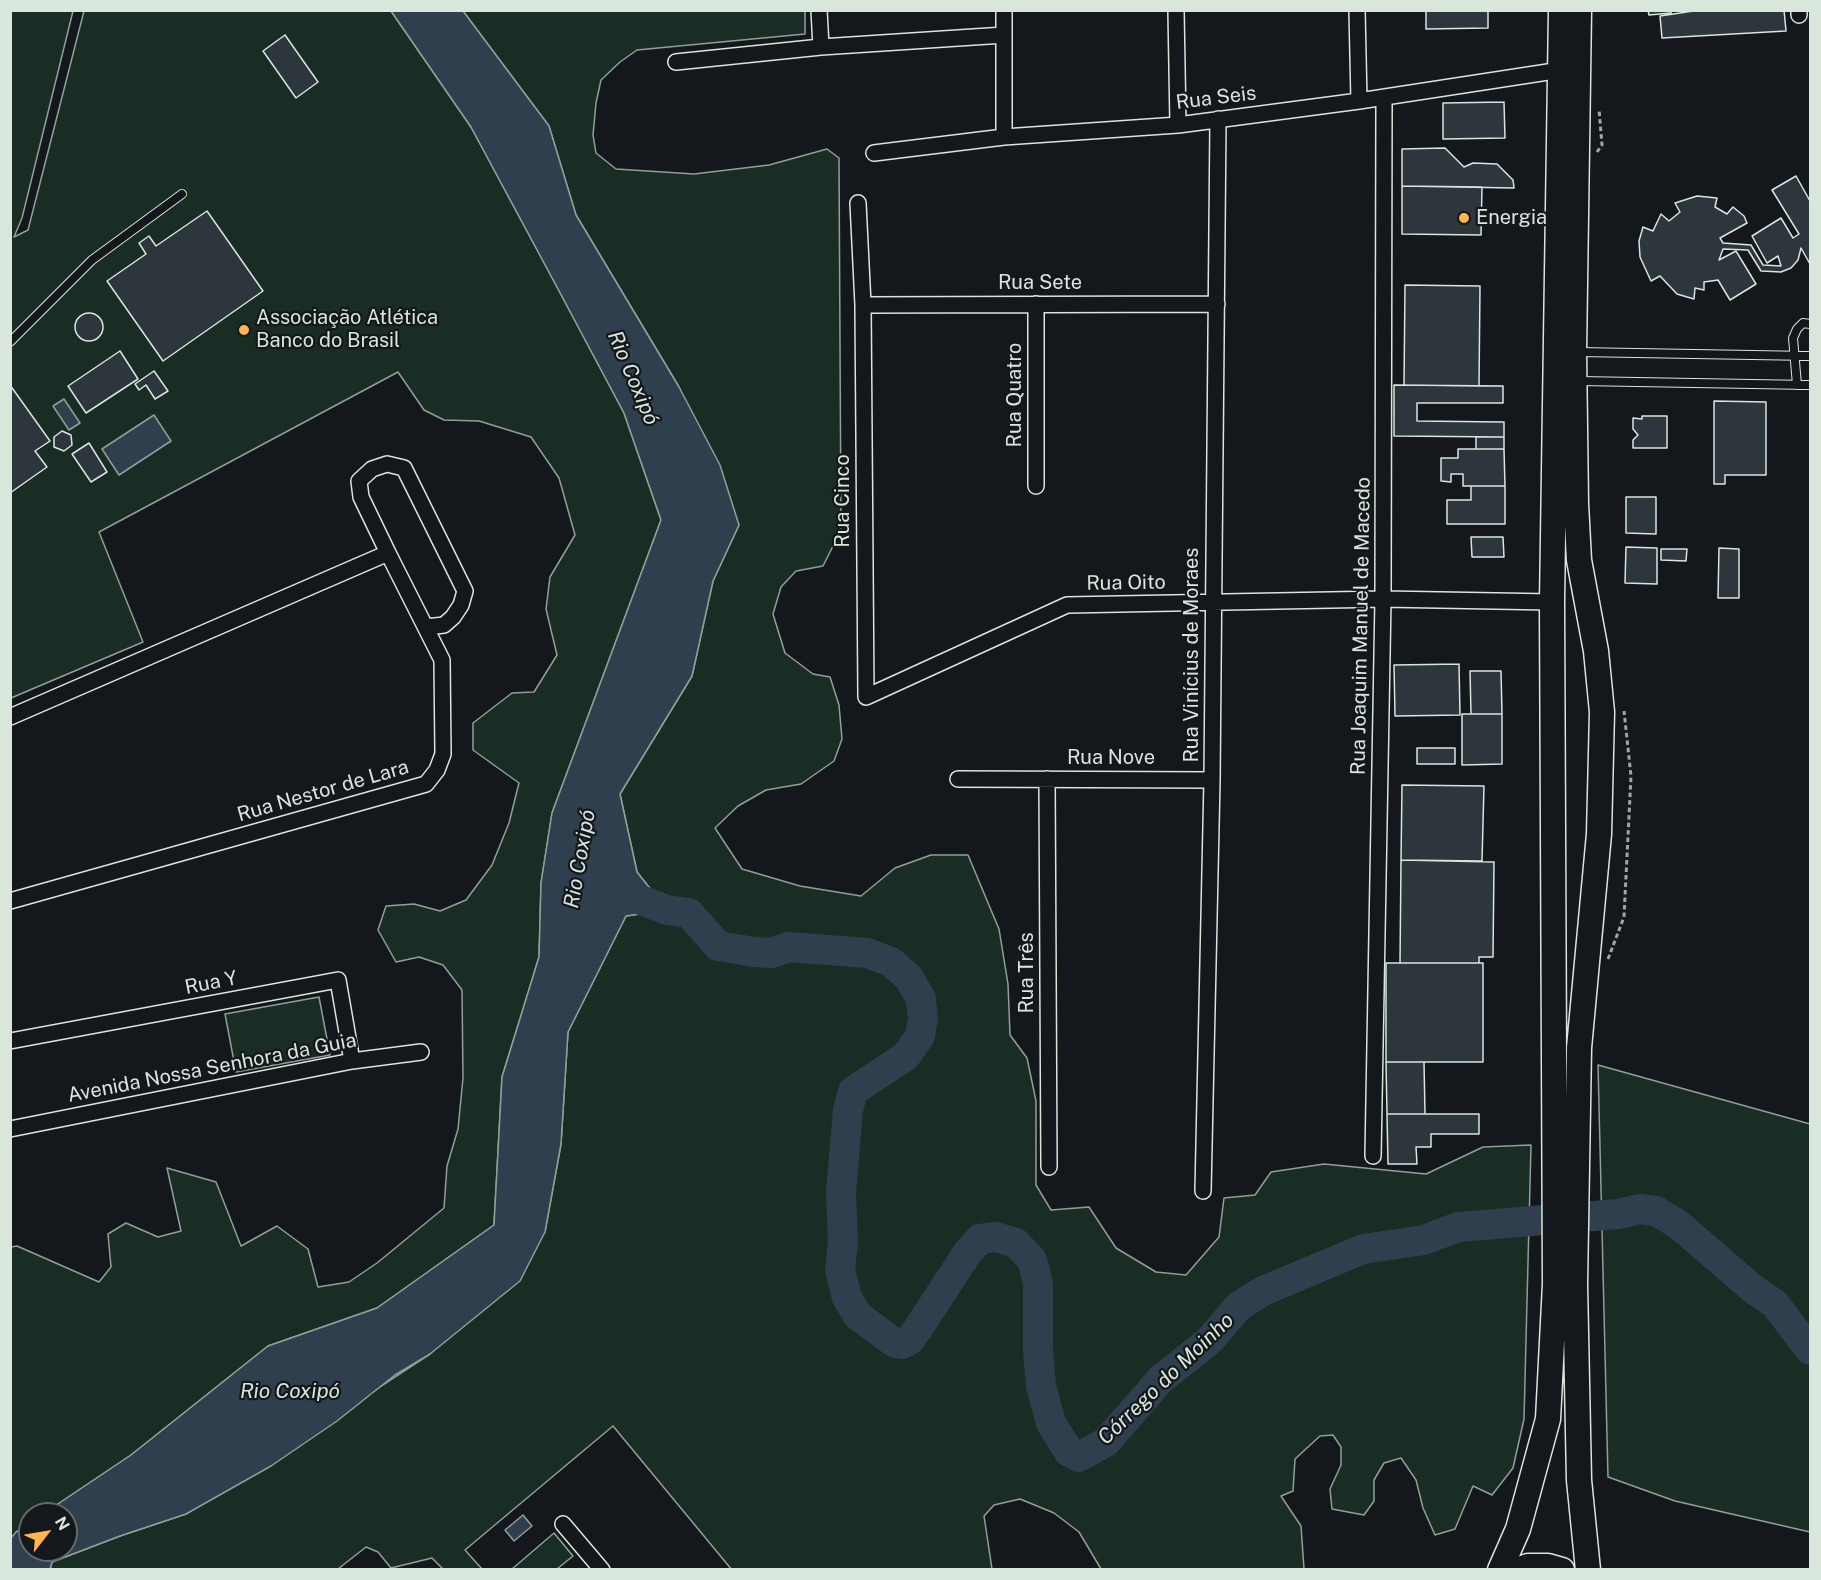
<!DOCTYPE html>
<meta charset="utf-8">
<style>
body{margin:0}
#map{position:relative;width:1821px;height:1580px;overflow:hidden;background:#14181c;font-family:"Public Sans",sans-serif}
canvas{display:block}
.frame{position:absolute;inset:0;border:12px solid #d8e6dc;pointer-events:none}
.north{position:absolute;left:18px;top:1502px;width:60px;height:60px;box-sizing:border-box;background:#14181c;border:2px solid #626a69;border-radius:50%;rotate:59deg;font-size:16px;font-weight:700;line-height:24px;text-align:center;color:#d8e6dc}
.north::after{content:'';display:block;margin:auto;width:21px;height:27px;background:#ffb74d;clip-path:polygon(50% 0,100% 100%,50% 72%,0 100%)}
</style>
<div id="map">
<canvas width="1821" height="1580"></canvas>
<div class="frame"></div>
<div class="north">N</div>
</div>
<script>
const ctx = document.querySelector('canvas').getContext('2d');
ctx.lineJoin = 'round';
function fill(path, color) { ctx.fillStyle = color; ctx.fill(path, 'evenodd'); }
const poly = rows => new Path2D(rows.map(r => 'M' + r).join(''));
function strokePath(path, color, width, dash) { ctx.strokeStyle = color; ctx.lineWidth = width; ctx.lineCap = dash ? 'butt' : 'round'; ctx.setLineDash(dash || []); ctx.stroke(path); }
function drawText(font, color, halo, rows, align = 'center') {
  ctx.font = font + ' "Public Sans",sans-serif'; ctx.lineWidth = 4.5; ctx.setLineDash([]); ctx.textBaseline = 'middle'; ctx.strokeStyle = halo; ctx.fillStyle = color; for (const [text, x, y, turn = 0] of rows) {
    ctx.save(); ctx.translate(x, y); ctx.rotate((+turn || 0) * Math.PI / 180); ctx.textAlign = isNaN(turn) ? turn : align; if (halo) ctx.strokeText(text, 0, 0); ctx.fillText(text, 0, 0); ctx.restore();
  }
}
const green = poly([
 [11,11,73,11,22,218,14,237,28,230,84,11,391,11,471,127,557,287,624,413,661,520,552,813,541,883,539,957,502,1077,494,1225,377,1308,268,1346,131,1455,43,1514,30,1514,30,1523,11,1538,11,1247,17,1246,99,1282,111,1267,108,1234,126,1223,158,1237,181,1231,167,1168,216,1182,241,1246,277,1226,308,1249,318,1287,349,1282,377,1263,444,1208,447,1166,458,1129,463,1078,462,990,443,965,419,957,396,962,378,930,386,906,414,904,440,911,466,900,492,865,509,823,519,783,473,750,473,723,512,693,534,692,557,655,546,609,550,577,575,535,559,478,531,437,479,421,444,420,424,410,398,372,99,532,143,642,11,698,11,11],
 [463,11,805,11,805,34,637,50,620,62,601,80,596,103,593,135,596,153,616,169,694,174,769,165,827,149,839,158,841,530,823,566,796,571,781,587,773,614,785,653,813,674,830,677,839,705,842,739,834,761,801,784,766,790,738,806,715,828,742,869,800,886,861,896,895,868,931,855,968,855,999,929,1008,984,1010,1035,1027,1058,1036,1101,1036,1185,1051,1210,1089,1207,1116,1248,1156,1272,1186,1275,1219,1237,1224,1198,1255,1195,1271,1172,1324,1164,1426,1174,1483,1147,1531,1145,1524,1419,1513,1468,1492,1495,1473,1486,1455,1529,1435,1535,1423,1508,1416,1480,1401,1458,1384,1463,1374,1480,1374,1501,1364,1515,1332,1509,1330,1489,1341,1465,1341,1447,1333,1435,1320,1436,1295,1459,1293,1491,1281,1496,1301,1526,1304,1569,1101,1569,1079,1532,1054,1513,1020,1499,994,1505,984,1516,992,1569,732,1570,613,1426,465,1550,482,1569,443,1569,432,1558,391,1568,378,1552,366,1547,338,1569,50,1570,52,1562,120,1536,186,1514,430,1354,545,1232,561,1144,568,1032,626,916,667,910,637,872,620,794,692,676,713,581,739,525,679,387,576,215,549,126,463,11],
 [319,997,330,1055,236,1072,225,1014,319,997],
 [1598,1065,1810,1124,1810,1532,1675,1501,1608,1477,1598,1065],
 [554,1533,573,1556,557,1569,512,1569,554,1533]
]);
const water = poly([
 [391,11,463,11,549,126,576,215,679,387,720,465,739,525,713,581,692,676,620,794,637,872,667,910,626,916,568,1032,561,1144,545,1232,520,1281,430,1354,395,1375,337,1421,271,1466,186,1514,120,1536,52,1562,50,1569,11,1569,11,1538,16,1532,30,1523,30,1550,66,1550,66,1514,43,1514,131,1455,268,1346,377,1308,494,1225,502,1077,539,957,541,883,552,813,661,520,624,413,557,287,471,127,391,11],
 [64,399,80,423,69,430,53,406,64,399],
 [154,415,171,441,119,475,102,449,154,415],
 [523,1515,532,1526,514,1541,505,1530,523,1515]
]);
const river = poly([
 [630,896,667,910,689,913,718,946,754,952,772,953,789,947,867,953,891,962,909,978,921,999,923,1018,920,1036,906,1056,853,1091,848,1110,841,1192,843,1242,840,1270,847,1298,858,1316,895,1343,902,1344,910,1340,919,1327,968,1252,980,1239,996,1237,1016,1243,1032,1260,1038,1283,1038,1351,1041,1386,1051,1423,1069,1452,1079,1457,1106,1442,1161,1379,1209,1341,1239,1306,1263,1291,1363,1249,1424,1240,1458,1227,1618,1214,1640,1209,1656,1211,1679,1225,1752,1288,1775,1304,1810,1350]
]);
const building = poly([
 [1426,10,1488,10,1488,28,1426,29,1426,10],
 [1648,10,1671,10,1671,13,1649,15,1648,10],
 [1700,10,1784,10,1786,31,1662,38,1660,16,1700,10],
 [285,35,318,82,296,98,263,51,285,35],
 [1504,102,1505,138,1443,139,1443,103,1504,102],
 [1445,148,1464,167,1473,163,1497,164,1513,180,1514,188,1402,186,1402,149,1445,148],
 [1796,176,1810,201,1810,264,1801,248,1798,260,1791,268,1781,272,1761,271,1748,250,1723,249,1719,260,1736,251,1756,284,1730,300,1718,280,1704,282,1704,290,1695,288,1694,299,1677,294,1660,276,1651,281,1640,257,1639,241,1643,227,1653,231,1661,214,1669,221,1680,212,1675,203,1697,196,1717,198,1715,207,1727,214,1733,207,1744,216,1747,223,1720,238,1723,243,1751,245,1763,265,1781,266,1778,256,1767,263,1752,236,1781,218,1793,238,1799,234,1772,190,1796,176],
 [1402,186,1482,187,1481,235,1402,234,1402,186],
 [207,211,263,291,163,361,107,281,146,254,139,243,149,236,156,246,207,211],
 [1405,285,1480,286,1479,386,1404,385,1405,285],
 '75 327a14 14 0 1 1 28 0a14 14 0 1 1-28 0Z',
 [120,351,138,379,86,413,68,386,120,351],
 [154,371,168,391,155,399,146,385,139,390,135,384,154,371],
 [10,385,50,441,35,451,47,467,10,493,10,385],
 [1394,385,1503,386,1503,403,1417,403,1417,421,1504,422,1504,437,1394,436,1394,385],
 [1714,401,1766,402,1766,475,1725,475,1725,484,1714,484,1714,401],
 [1642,416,1667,416,1667,448,1633,448,1633,440,1638,435,1633,429,1633,418,1642,419,1642,416],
 [62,431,71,435,72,445,64,451,54,447,54,437,62,431],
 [1476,437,1504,437,1504,449,1476,449,1476,437],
 [89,443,107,472,91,482,72,454,89,443],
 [1458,449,1504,449,1505,486,1463,486,1463,474,1451,474,1451,482,1441,481,1441,458,1458,458,1458,449],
 [1471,486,1505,486,1505,524,1447,524,1447,500,1471,500,1471,486],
 [1626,497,1656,497,1656,534,1626,533,1626,497],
 [1471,537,1503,537,1504,557,1472,557,1471,537],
 [1626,547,1657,548,1657,584,1625,583,1626,547],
 [1719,548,1739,549,1739,598,1718,598,1719,548],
 [1661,549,1687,549,1686,561,1661,560,1661,549],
 [1459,664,1460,715,1395,716,1394,665,1459,664],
 [1470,671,1501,671,1502,714,1471,714,1470,671],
 [1462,714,1502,714,1502,764,1462,765,1462,714],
 [1417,748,1455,748,1455,764,1417,764,1417,748],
 [1402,785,1484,786,1482,861,1401,860,1402,785],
 [1401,860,1494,862,1493,957,1479,957,1479,963,1400,963,1401,860],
 [1386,963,1483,963,1483,1062,1386,1062,1386,963],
 [1386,1062,1424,1062,1425,1114,1387,1114,1386,1062],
 [1387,1114,1479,1114,1479,1134,1431,1134,1431,1147,1416,1147,1417,1164,1388,1164,1387,1114]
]);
const path = poly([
 [1597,152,1602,145,1599,109],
 [1608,959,1624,917,1631,776,1624,711]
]);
const service = poly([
 [10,342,92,260,182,194],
 [1578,352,1810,356],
 [1579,381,1810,385],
 [1797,385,1793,338,1797,329,1803,323,1810,324]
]);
const minor = poly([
 [819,10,821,47],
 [1004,10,1004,137],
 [1176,10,1178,125],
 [1357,10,1359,101],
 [1799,10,1799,15],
 [676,62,821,47,1004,35],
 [874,153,1004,137,1178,125,1359,101,1561,70],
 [858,203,863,305,866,697,1067,605,1383,599,1552,602],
 [863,305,1217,304],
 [1036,486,1036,304],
 [388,553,361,497,359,481,372,469,387,464,404,468,465,591,461,605,453,617,444,625,426,627],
 [10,717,388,553,442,660,443,754,437,770,426,784,10,901],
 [958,779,1212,780],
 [1047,779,1049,1167],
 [10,1041,338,980,352,1061],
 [10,1129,352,1061,421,1052],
 [1373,1156,1383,599,1384,98],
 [1203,1191,1212,780,1218,119],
 [563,1524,602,1570]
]);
const primary = poly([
 [1579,10,1574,352,1576,504,1579,560,1596,651,1602,712,1599,834,1579,1048,1575,1284,1579,1480,1588,1570],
 [1500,1570,1518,1529,1548,1419,1555,1284,1552,602,1561,10],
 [1518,1570,1528,1566,1548,1566,1562,1570]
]);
const markers = [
 [1464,218,6,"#ffb74d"],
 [244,330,6,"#ffb74d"]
];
const streetNames = [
 ["Rua Seis",1216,98,-7],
 ["Rua Sete",1040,283],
 ["Rua Quatro",1015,395,-90],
 ["Rua Cinco",843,501,-90],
 ["Rua Oito",1126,583,-1],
 ["Rua Joaquim Manuel de Macedo",1361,626,-89],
 ["Rua Vinícius de Moraes",1192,655,-90],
 ["Rua Nove",1111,758],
 ["Rua Nestor de Lara",323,791,-16],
 ["Rua Três",1027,973,-90],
 ["Rua Y",211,983,-11],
 ["Avenida Nossa Senhora da Guia",212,1068,-11]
];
const poiNames = [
 ["Energia",1476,218],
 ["Associação Atlética",256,318],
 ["Banco do Brasil",256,341]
];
const waterNames = [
 ["Rio Coxipó",633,378,67],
 ["Rio Coxipó",580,859,-80],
 ["Córrego do Moinho",1166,1379,-44],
 ["Rio Coxipó",290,1392]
];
fill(green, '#1a2d24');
strokePath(green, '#939e99', 1.5);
fill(water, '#2f3f4d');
strokePath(water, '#939e99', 1.5);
strokePath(river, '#2f3f4d', 30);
fill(building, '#2c363c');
strokePath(building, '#d8e6dc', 1.5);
strokePath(service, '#d8e6dc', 10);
strokePath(minor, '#d8e6dc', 18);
strokePath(primary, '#d8e6dc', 27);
strokePath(path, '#9da8a2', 3, [4.5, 3]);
strokePath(service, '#14181c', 8);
strokePath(minor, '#14181c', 15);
strokePath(primary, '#14181c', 24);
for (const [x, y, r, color] of markers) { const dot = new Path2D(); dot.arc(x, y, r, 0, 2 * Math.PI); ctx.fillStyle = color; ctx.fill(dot); strokePath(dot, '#14181c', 2); }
drawText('20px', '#d8e6dc', '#14181c', streetNames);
drawText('20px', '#d8e6dc', '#14181c', poiNames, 'left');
drawText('italic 21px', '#d8e6dc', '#14181c', waterNames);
</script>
